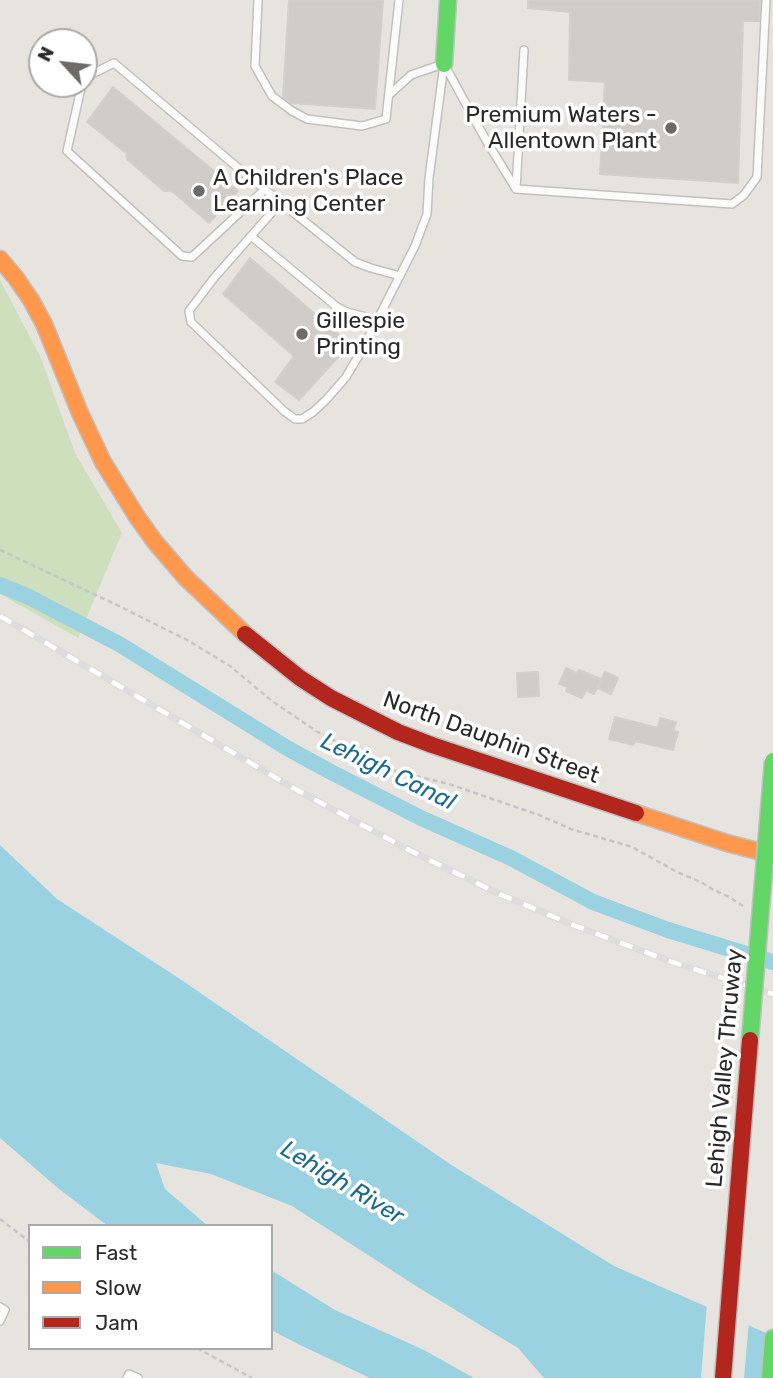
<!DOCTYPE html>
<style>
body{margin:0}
#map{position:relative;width:773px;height:1378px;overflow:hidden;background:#e7e4e0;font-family:Rubik,sans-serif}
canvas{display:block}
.legend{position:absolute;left:28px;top:1224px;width:245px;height:126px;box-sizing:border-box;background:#fff;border:2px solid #aaa;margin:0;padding:9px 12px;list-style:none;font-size:21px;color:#2a2a2a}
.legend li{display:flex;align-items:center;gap:14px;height:35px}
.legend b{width:35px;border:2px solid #aaa}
.north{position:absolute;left:28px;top:28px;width:70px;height:70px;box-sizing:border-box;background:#fff;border:2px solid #aaa;border-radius:50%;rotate:297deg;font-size:19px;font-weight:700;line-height:28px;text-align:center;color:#2a2a2a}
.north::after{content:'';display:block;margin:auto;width:24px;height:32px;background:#6c6b6a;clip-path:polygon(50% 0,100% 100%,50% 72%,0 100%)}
</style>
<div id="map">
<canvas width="773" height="1378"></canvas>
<ul class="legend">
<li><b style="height:9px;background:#63d668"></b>Fast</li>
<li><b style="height:9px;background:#ff974d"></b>Slow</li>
<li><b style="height:9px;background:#b3261e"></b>Jam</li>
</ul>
<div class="north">N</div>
</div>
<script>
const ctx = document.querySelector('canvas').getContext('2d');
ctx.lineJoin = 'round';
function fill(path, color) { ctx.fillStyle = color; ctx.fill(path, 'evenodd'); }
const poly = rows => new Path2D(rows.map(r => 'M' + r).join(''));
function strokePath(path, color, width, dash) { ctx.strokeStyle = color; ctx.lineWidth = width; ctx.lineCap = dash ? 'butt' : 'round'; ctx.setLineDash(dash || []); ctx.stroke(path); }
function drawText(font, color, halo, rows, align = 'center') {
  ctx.font = font + ' Rubik,sans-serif'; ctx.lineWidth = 7; ctx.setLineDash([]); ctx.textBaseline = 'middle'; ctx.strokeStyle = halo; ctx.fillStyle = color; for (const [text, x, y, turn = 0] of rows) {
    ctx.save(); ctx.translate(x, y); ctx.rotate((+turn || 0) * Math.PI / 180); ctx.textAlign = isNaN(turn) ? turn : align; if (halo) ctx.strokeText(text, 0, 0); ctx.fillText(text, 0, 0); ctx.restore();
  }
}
const green = poly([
 [0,280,40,356,75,453,122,533,78,638,0,594]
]);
const water = poly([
 [0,845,57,899,180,979,450,1164,614,1266,773,1336,773,1378,544,1378,518,1348,416,1286,292,1206,211,1174,156,1163,165,1189,208,1226,108,1226,59,1189,0,1138],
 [271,1270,335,1310,424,1350,474,1378,370,1378,298,1344,271,1330]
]);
const pier = poly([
 [707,1303,749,1321,744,1378,701,1378]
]);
const canal = poly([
 [0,585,29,597,119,644,287,748,329,771,421,818,511,858,593,902,668,930,773,962]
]);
const building = poly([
 [289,0,383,0,375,109,291,103,283,97,289,0],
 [528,0,760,0,759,21,743,21,738,183,600,174,605,82,569,80,570,12,528,8,528,0],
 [113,87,238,191,209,223,172,191,164,191,127,159,126,153,87,122,113,87],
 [250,258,350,344,299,400,275,382,294,356,223,294,250,258],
 [566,668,577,673,579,670,601,679,594,694,586,690,582,698,566,691,568,687,559,684,566,668],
 [538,672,539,696,518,697,517,673,538,672],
 [605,672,618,678,611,694,598,688,605,672],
 [615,717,658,728,660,718,676,722,673,731,678,732,673,750,635,741,633,745,609,739,615,717]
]);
const path = poly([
 [0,550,117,605,189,641,230,666,272,701,316,731,395,771,449,784,539,815,571,829,632,847,677,872,701,882,712,889,729,897,743,906],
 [0,1219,30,1242],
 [197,1348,252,1378]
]);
const lane = poly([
 [258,0,255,66,272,96,292,111,307,119,362,126,386,119,399,0],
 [444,64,487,142,516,189,732,204,744,195,757,177,766,0],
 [84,78,114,63,237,167,355,262,371,268,400,276],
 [82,84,67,151,182,256,192,257,265,189],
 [389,95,411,75,443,64],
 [516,189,524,50],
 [281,202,214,278,189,311,191,322,284,411,295,419,302,419,313,412,326,400,346,377,362,350,415,246,427,214,429,178,444,64],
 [251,236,337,307,347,312,377,320],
 [0,1307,5,1310,0,1321],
 [127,1378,129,1374,138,1378]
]);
const fast = poly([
 [444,64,448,0],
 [770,1378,773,1338]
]);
const slow = poly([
 [0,259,16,278,31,300,44,324,80,413,103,462,137,517,155,542,185,577,245,634],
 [636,813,727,843,773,855]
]);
const jam = poly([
 [245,634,300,678,331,698,398,732,432,745,636,813]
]);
const rail = poly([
 [0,616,295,789,409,850,497,893,573,925,672,962,773,994]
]);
const fastBridge = poly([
 [750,1040,773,761]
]);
const jamBridge = poly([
 [723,1378,750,1040]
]);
const markers = [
 [671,128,7,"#6c6b6a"],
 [199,191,7,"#6c6b6a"],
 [302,334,7,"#6c6b6a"]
];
const poiNames = [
 ["Premium Waters -",657,115,"right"],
 ["Allentown Plant",657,141,"right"],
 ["A Children's Place",213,178],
 ["Learning Center",213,204],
 ["Gillespie",316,321],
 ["Printing",316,347]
];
const streetNames = [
 ["North Dauphin Street",491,738,20],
 ["Lehigh Valley Thruway",725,1068,-85]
];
const waterNames = [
 ["Lehigh Canal",388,772,26],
 ["Lehigh River",342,1183,31]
];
fill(green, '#cddfbc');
fill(water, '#9bd2e1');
fill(pier, '#e7e4e0');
strokePath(canal, '#9bd2e1', 16);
fill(building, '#cfccc9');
strokePath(building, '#d2d0cc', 2);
strokePath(lane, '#c2c1c1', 10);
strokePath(fast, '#c2c1c1', 19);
strokePath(slow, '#c2c1c1', 19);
strokePath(jam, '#c2c1c1', 19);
strokePath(path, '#c6c6c5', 2.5, [5, 3.5]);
strokePath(lane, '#fbfbfa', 7);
strokePath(fast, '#63d668', 16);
strokePath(slow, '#ff974d', 16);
strokePath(jam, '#b3261e', 16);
strokePath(rail, '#ddddde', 7);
strokePath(rail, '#fff', 4.5, [13]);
strokePath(fastBridge, '#bfbfbd', 19, []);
strokePath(jamBridge, '#bfbfbd', 19, []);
strokePath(fastBridge, '#63d668', 16);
strokePath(jamBridge, '#b3261e', 16);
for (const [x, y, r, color] of markers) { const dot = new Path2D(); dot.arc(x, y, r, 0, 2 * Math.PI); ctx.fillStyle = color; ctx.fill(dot); strokePath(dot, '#fff', 2.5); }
drawText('23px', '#2a2a2a', '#fff', poiNames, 'left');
drawText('23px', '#2a2a2a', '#fff', streetNames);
drawText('italic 24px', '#1b6b8c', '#fff', waterNames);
</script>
